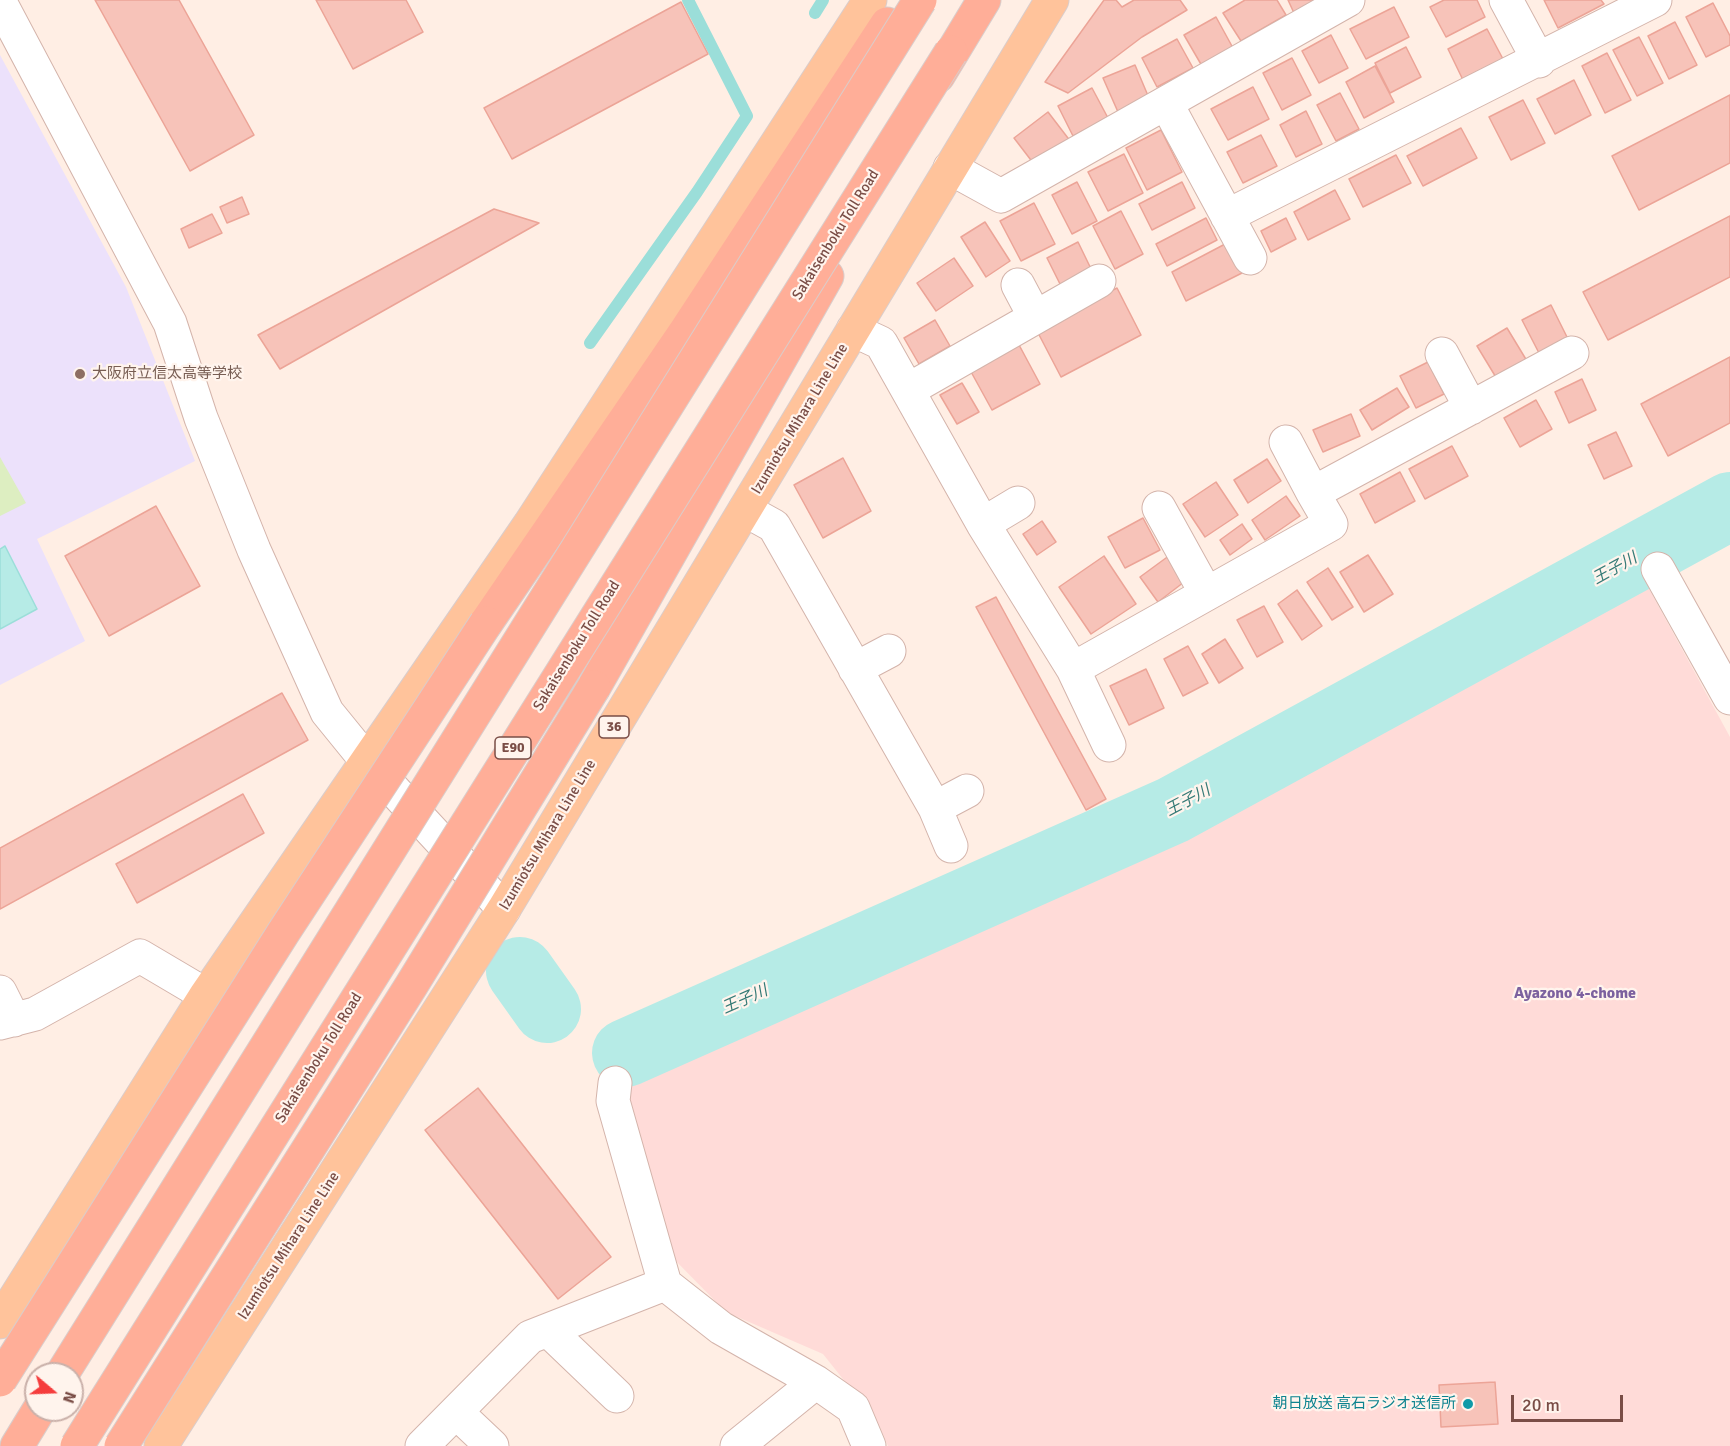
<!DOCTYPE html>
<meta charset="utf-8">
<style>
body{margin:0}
#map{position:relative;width:1730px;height:1446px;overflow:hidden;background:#ffeee4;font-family:Signika,sans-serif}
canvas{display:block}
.north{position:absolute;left:24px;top:1362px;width:60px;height:60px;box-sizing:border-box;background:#fff4ed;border:2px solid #cab1aa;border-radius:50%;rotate:109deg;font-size:16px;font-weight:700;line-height:24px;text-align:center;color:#7a4d46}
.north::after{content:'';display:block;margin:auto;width:21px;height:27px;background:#f53d3d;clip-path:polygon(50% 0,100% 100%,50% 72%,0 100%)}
.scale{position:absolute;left:1511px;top:1395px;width:112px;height:27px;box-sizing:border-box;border:3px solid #7a4d46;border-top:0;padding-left:8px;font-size:18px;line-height:21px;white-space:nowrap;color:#7a4d46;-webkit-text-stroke:4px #fff4ed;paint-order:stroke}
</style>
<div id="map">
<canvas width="1730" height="1446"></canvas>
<div class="north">N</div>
<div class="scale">20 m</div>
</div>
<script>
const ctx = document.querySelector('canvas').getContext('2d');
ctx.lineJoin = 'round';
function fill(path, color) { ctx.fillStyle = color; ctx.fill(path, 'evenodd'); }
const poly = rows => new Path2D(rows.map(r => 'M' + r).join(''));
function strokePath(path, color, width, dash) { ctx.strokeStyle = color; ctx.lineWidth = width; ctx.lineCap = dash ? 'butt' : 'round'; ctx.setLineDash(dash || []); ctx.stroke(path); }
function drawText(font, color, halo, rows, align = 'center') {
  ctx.font = font + ' Signika,"Noto Sans JP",sans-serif'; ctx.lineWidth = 4.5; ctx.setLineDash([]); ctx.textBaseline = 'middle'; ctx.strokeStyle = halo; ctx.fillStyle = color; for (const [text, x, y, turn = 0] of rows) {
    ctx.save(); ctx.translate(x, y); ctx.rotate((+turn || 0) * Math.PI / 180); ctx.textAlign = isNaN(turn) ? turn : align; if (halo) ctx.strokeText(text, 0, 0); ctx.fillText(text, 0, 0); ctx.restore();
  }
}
const commercial = poly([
 [1642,576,1730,737,1730,1446,888,1446,878,1423,823,1354,726,1312,670,1255,618,1093,1163,829]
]);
const education = poly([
 [0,55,126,287,195,461,37,539,85,641,0,685]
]);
const green = poly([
 [0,457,26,503,0,516]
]);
const water = poly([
 [5,546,37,609,0,629,0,549,5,546]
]);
const stream = poly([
 [815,13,823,0],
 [590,343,697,192,747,116,688,0]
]);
const river = poly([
 [520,971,547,1009],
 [626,1053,1173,810,1730,506]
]);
const building = poly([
 [95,0,179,0,254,135,190,171,95,0],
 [316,0,406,0,423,32,353,69,316,0],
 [1104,0,1116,0,1122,7,1134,0,1180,0,1187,10,1142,37,1068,93,1045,82,1104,0],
 [1245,0,1277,0,1286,15,1241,41,1223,13,1245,0],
 [1288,0,1320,0,1294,13,1288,0],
 [1444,0,1477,0,1485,17,1446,37,1430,7,1444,0],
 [1544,0,1601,0,1604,4,1558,28,1544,0],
 [681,2,708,54,512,159,484,108,681,2],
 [1713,3,1730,36,1730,45,1706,57,1686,17,1713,3],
 [1394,7,1409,37,1366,59,1350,29,1394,7],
 [1216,17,1233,48,1202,66,1184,35,1216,17],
 [1675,22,1697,65,1669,79,1648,36,1675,22],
 [1487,29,1503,59,1463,80,1448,49,1487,29],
 [1331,35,1348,68,1319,83,1302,51,1331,35],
 [1639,37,1663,83,1637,96,1613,50,1639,37],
 [1177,39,1193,68,1157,87,1142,58,1177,39],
 [1406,47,1421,77,1390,93,1375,63,1406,47],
 [1607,53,1631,100,1605,113,1582,66,1607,53],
 [1292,58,1311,95,1282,110,1263,73,1292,58],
 [1135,65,1149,98,1118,112,1103,78,1135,65],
 [1375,66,1394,102,1364,118,1346,82,1375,66],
 [1574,80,1591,115,1555,134,1537,99,1574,80],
 [1253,87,1269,119,1228,140,1211,109,1253,87],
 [1092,88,1108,118,1073,136,1058,106,1092,88],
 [1340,93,1359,129,1336,141,1317,105,1340,93],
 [1730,95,1730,163,1639,210,1612,156,1730,95],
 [1523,100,1545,143,1511,160,1489,117,1523,100],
 [1306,111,1322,144,1296,157,1280,125,1306,111],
 [1048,112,1071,142,1037,168,1014,138,1048,112],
 [1461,128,1477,158,1423,186,1407,156,1461,128],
 [1161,130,1182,172,1147,190,1126,148,1161,130],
 [1261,135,1277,166,1243,183,1227,152,1261,135],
 [1124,154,1143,193,1108,211,1088,172,1124,154],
 [1396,155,1411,183,1363,207,1349,179,1396,155],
 [1077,182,1097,221,1072,234,1052,195,1077,182],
 [1182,182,1195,208,1152,230,1139,204,1182,182],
 [1335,190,1350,219,1308,240,1294,212,1335,190],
 [242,197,249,214,227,223,220,207,242,197],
 [1034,203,1055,244,1021,261,1000,221,1034,203],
 [494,209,539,223,280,369,258,335,494,209],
 [1121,211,1143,254,1115,269,1093,226,1121,211],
 [212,214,222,233,189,248,181,229,212,214],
 [1730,216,1730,277,1608,340,1583,292,1730,216],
 [1206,218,1217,240,1167,266,1156,244,1206,218],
 [1286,218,1296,239,1271,252,1261,231,1286,218],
 [985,222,1010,261,986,277,961,237,985,222],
 [1078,242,1095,277,1064,292,1047,258,1078,242],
 [1227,243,1242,273,1186,301,1172,272,1227,243],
 [954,258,973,286,936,311,917,283,954,258],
 [1117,288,1141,335,1061,377,1036,329,1117,288],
 [1551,305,1569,341,1540,355,1522,320,1551,305],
 [935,320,950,346,919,364,904,338,935,320],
 [1507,328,1527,361,1497,379,1477,346,1507,328],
 [1018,343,1040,384,992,410,970,370,1018,343],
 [1730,357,1730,423,1668,456,1641,404,1730,357],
 [1428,362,1444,394,1416,408,1400,376,1428,362],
 [1582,379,1596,410,1569,423,1555,392,1582,379],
 [962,383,979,412,957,424,940,395,962,383],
 [1397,388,1409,407,1372,430,1360,410,1397,388],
 [1536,400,1552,429,1520,447,1504,418,1536,400],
 [1351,414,1360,436,1323,452,1313,430,1351,414],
 [1616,432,1632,466,1604,479,1588,445,1616,432],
 [1452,446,1468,476,1425,499,1409,469,1452,446],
 [843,458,871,511,823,538,794,485,843,458],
 [1267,459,1281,481,1248,503,1234,480,1267,459],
 [1400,472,1415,501,1375,523,1360,494,1400,472],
 [1216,482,1238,515,1205,537,1183,504,1216,482],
 [1286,496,1300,516,1265,540,1252,520,1286,496],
 [156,506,200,586,109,636,65,556,156,506],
 [1143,518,1160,550,1125,568,1108,537,1143,518],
 [1042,521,1056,542,1037,555,1023,534,1042,521],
 [1242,524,1252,539,1230,555,1220,540,1242,524],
 [1170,555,1188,579,1158,602,1140,577,1170,555],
 [1368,555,1393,594,1364,612,1340,572,1368,555],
 [1104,556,1136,604,1091,634,1059,587,1104,556],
 [1328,568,1353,607,1332,620,1307,582,1328,568],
 [1297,590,1322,626,1302,640,1278,604,1297,590],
 [996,597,1106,799,1086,810,976,607,996,597],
 [1264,606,1283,642,1257,657,1237,620,1264,606],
 [1225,639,1243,668,1219,683,1202,654,1225,639],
 [1188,646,1208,683,1183,696,1164,659,1188,646],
 [1146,669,1164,708,1129,725,1110,686,1146,669],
 [282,693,308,740,0,909,0,848,282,693],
 [243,794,264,833,137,903,116,864,243,794],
 [478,1088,611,1257,558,1299,425,1130,478,1088],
 [1495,1382,1498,1424,1441,1427,1439,1385,1495,1382]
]);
const minor = poly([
 [1506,0,1539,61],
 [0,2,170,323,201,418,254,550,327,712,366,760,504,909],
 [1166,103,1250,258],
 [950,168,1001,196,1348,0],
 [1227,216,1655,0],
 [1018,285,1035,317],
 [853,330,881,343,983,524,1073,669,1109,745],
 [1442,354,1471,408],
 [908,390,1099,281],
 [1286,442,1313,493],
 [1159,508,1206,593],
 [745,510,774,526,935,808,951,846],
 [983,524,1018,503],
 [1658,569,1730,698],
 [855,669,889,651],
 [1073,669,1331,524,1313,493,1572,353],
 [935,808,967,791],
 [0,992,14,1020],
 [0,1023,35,1014,140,956,206,995],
 [665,1284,721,1328,816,1382,853,1408,869,1446],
 [548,1330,617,1396],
 [456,1412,492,1446],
 [422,1446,530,1337,665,1284,613,1101,615,1083],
 [737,1446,816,1382]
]);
const primary = poly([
 [0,1322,206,995,530,524,870,0],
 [161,1446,504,909,1052,0]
]);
const trunk = poly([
 [938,76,984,0],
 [486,623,685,332,887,24],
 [594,687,827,276],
 [17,1446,39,1410]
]);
const trunkBridge = poly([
 [62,1374,920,0],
 [0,1380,283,933,486,623],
 [77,1446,951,52],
 [121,1446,411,986,594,687]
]);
const markers = [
 [80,374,6,"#8d6e63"],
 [1468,1404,6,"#0f9aa8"]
];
const shields = [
 [614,727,30],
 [513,748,36]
];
const shieldNames = [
 ["36",614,727],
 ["E90",513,748]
];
const streetNames = [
 ["Sakaisenboku Toll Road",836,235,-58],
 ["Izumiotsu Mihara Line Line",800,419,-59],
 ["Sakaisenboku Toll Road",577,646,-58],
 ["Izumiotsu Mihara Line Line",548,835,-59],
 ["Sakaisenboku Toll Road",319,1058,-58],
 ["Izumiotsu Mihara Line Line",289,1246,-57]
];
const educationNames = [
 ["大阪府立信太高等学校",92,374]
];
const cultureNames = [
 ["朝日放送 高石ラジオ送信所",1456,1404]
];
const waterNames = [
 ["王子川",1615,569,-29],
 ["王子川",1188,801,-28],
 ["王子川",745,1000,-24]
];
const neighbourhoodNames = [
 ["Ayazono 4-chome",1575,994]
];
fill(commercial, '#ffdbd8');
fill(education, '#ece1fb');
fill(green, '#ddeec1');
fill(water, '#b6ebe6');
strokePath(water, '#9bded9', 1.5);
strokePath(stream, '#9bded9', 12);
strokePath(river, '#b6ebe6', 68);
fill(building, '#f7c3b9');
strokePath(building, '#eca497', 1.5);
strokePath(minor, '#d4b4ab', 35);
strokePath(primary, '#dacdcb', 35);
strokePath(trunk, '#dacdcb', 35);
strokePath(minor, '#fff', 33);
strokePath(primary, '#ffc39b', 33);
strokePath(trunk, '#ffae98', 33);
strokePath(trunkBridge, '#dacdcb', 35, []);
strokePath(trunkBridge, '#ffae98', 33);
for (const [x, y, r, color] of markers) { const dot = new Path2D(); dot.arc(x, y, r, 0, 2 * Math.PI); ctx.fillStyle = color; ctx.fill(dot); strokePath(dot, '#fff4ed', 2); }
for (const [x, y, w] of shields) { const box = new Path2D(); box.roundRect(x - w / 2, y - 11, w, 22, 4.5); ctx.fillStyle = '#fff4ed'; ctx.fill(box); strokePath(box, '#7a4d46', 1.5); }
drawText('bold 14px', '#7a4d46', null, shieldNames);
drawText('15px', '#7a4d46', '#fff4ed', streetNames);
drawText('15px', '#785e54', '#fff4ed', educationNames, 'left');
drawText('15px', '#0d838f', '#fff4ed', cultureNames, 'right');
drawText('italic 16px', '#357a76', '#fff4ed', waterNames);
drawText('bold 16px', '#7c619f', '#fff4ed', neighbourhoodNames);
</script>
